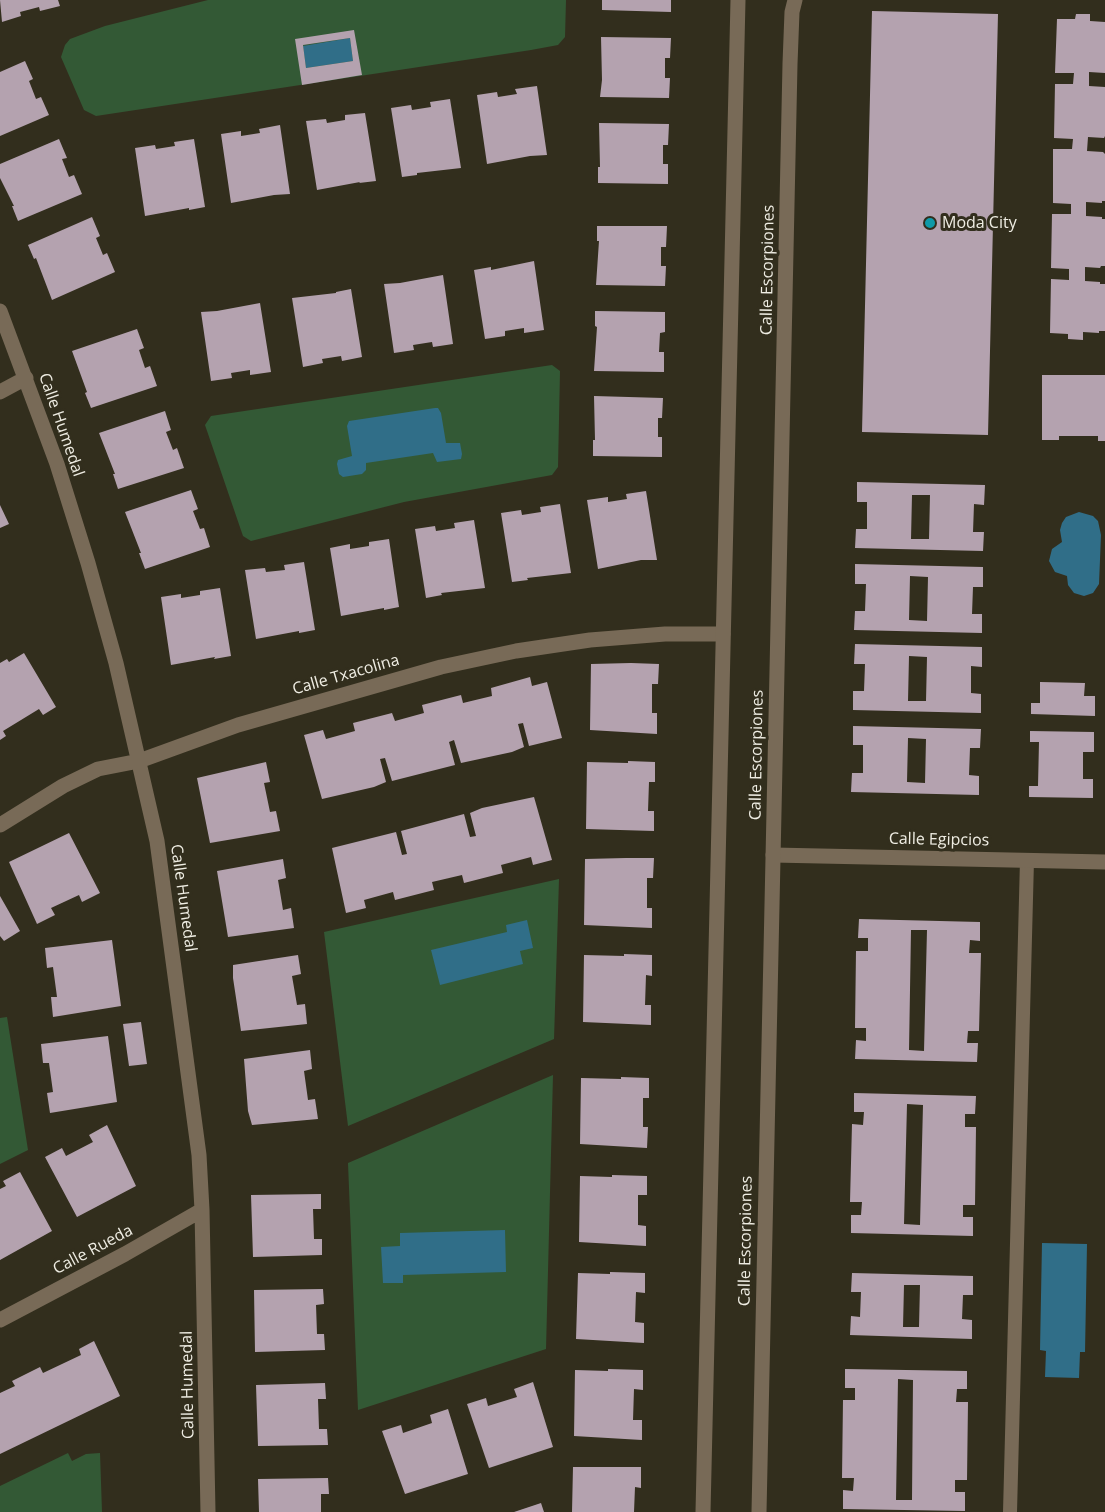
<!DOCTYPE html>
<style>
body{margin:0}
canvas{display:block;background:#322e1d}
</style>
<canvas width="1105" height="1512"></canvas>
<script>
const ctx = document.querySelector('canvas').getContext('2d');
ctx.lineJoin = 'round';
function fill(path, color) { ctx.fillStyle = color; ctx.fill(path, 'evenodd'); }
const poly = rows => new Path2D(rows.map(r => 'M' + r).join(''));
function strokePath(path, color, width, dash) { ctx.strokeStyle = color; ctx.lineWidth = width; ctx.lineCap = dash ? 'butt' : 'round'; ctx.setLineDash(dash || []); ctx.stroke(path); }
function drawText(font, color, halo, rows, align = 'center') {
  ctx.font = font + ' "Open Sans",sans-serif'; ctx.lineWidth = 6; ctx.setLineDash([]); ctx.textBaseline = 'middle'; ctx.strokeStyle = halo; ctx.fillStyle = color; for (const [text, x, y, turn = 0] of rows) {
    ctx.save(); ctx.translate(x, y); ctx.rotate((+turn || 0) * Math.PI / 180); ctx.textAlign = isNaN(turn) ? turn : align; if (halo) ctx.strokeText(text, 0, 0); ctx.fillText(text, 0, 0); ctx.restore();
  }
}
const green = poly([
 [208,0,566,0,565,37,558,45,531,50,96,116,84,110,61,57,65,45,70,39,105,26],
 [552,365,560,371,558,467,552,475,404,502,251,541,243,536,205,425,211,416],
 [559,879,554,1039,348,1126,324,932],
 [7,1017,28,1150,0,1164,0,1018],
 [553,1075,546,1349,358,1410,348,1163],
 [68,1453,72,1461,86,1454,100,1453,102,1512,0,1512,0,1486]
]);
const water = poly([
 [350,38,353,61,306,68,303,46],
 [435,408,438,408,441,413,446,443,460,443,462,454,461,459,437,462,433,453,366,463,366,470,362,474,343,477,339,474,337,464,338,460,352,456,347,426,349,421],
 [1079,512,1093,516,1098,521,1101,535,1099,584,1093,593,1084,596,1074,593,1068,585,1067,576,1055,572,1049,561,1052,549,1062,542,1060,530,1062,523,1066,517],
 [527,920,533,948,520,951,523,964,440,985,431,950,507,932,506,925],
 [505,1230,506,1272,403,1275,403,1283,383,1283,381,1247,400,1246,400,1233],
 [1042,1243,1087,1244,1085,1352,1080,1352,1079,1378,1045,1377,1046,1351,1040,1350]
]);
const building = poly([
 [0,0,58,0,60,6,40,11,39,7,20,12,21,16,2,22],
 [602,0,671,0,671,12,602,10],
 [872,11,998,14,988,435,862,432],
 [1076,14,1090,14,1090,21,1105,22,1105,73,1089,72,1089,86,1105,87,1105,136,1104,138,1088,137,1087,151,1103,152,1105,154,1105,201,1102,201,1102,203,1086,202,1086,216,1102,217,1102,219,1105,219,1105,266,1101,266,1100,268,1085,267,1085,281,1100,282,1100,284,1105,284,1105,331,1099,331,1099,333,1083,332,1083,340,1068,339,1068,334,1050,333,1051,279,1069,280,1069,269,1051,268,1052,214,1071,214,1071,204,1053,203,1053,149,1072,149,1073,139,1054,138,1055,84,1073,84,1074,73,1055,73,1057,19,1075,19],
 [354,30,362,75,302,85,295,39],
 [350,38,353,61,306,68,303,45],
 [601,37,671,38,670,58,665,58,665,78,670,78,669,98,600,97,602,80],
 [25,61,33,79,29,81,36,99,41,97,49,115,0,136,0,72],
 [537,86,547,155,530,156,487,164,477,95,497,92,498,97,517,94,515,89],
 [450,99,461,168,417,173,417,175,402,177,391,108,411,105,412,110,431,107,430,102],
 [365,113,376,181,359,183,360,182,317,190,306,121,326,119,327,123,345,120,345,115],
 [599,123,669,124,668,145,663,145,663,164,668,164,668,184,598,183,598,167,600,167],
 [280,125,290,194,274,195,231,203,221,134,241,131,241,136,260,133,259,129],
 [59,139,67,158,62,159,69,177,74,175,82,194,18,221,12,206,14,206,0,178,0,164],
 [194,139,205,207,189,210,189,208,145,216,135,148,155,145,156,149,175,146,174,142],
 [92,217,100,236,96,238,103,255,107,253,115,272,52,300,36,258,34,259,28,245],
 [597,226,667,226,666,247,661,247,661,266,666,266,665,286,596,285,599,241,597,241],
 [534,261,544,330,524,333,524,328,505,331,505,336,485,339,474,270,491,267,491,270],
 [443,275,453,344,433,347,432,342,413,345,414,350,394,353,384,284,400,283],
 [351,289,362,357,342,361,341,356,322,359,323,363,303,367,292,298,336,293,336,292],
 [260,303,271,372,250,375,250,370,231,373,232,378,211,381,201,312,217,311],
 [595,311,665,312,665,332,660,333,659,352,664,352,664,372,594,371,597,327,595,326],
 [137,329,144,348,139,350,145,368,150,366,157,386,91,408,85,393,87,392,72,351],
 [1042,375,1105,375,1105,441,1098,441,1098,436,1059,436,1059,440,1042,440],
 [594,396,663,398,662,418,658,418,658,437,662,437,662,457,593,456,593,440,595,440],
 [165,411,171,430,166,432,173,450,177,448,184,468,118,489,113,474,115,474,99,433],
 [857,482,985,485,984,505,974,504,973,532,984,532,983,551,855,548,856,529,867,529,867,502,857,502],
 [912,495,930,495,929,539,911,539],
 [191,490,198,509,193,511,200,529,204,528,210,547,145,569,139,553,141,553,125,512],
 [646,491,657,560,641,560,598,569,587,500,608,497,608,502,627,499,626,494],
 [560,504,571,573,527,578,528,580,512,582,501,513,521,510,522,515,541,512,540,507],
 [0,505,9,524,0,528],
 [474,520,485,588,441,593,442,595,426,598,415,529,435,526,436,531,455,528,454,523],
 [389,539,399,607,384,610,384,608,341,616,330,548,350,544,350,549,369,546,369,542],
 [304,562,315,630,299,633,299,631,256,639,245,570,265,568,266,572,285,570,284,565],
 [855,564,983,567,983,587,973,587,972,614,982,614,982,633,854,630,855,611,865,611,866,584,855,584],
 [910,576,928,577,927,621,909,620],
 [220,588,231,656,214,659,215,657,171,665,161,597,181,594,181,598,200,595,200,591],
 [855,644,982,647,982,667,971,666,971,693,981,694,981,713,853,710,853,691,864,691,865,664,854,664],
 [909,656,927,657,926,701,908,701],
 [24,653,56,707,43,715,39,709,3,731,6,736,0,740,0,663,7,659,9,662],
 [631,663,659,664,658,684,652,684,652,713,657,713,657,734,590,730,591,664],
 [530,677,532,686,547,682,562,738,529,746,523,723,518,724,524,747,512,752,461,763,454,740,449,742,455,765,392,781,385,758,380,759,386,782,374,787,322,799,304,735,323,730,326,739,355,731,353,723,392,713,395,721,424,713,422,705,461,695,463,703,492,696,491,688],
 [1040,682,1085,683,1084,696,1095,696,1095,716,1031,714,1031,703,1040,703],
 [853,726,981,729,980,748,970,748,969,775,979,776,979,795,851,792,852,773,863,773,863,745,853,745],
 [908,738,926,739,925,783,907,782],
 [1030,731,1094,732,1094,752,1083,752,1083,779,1093,779,1093,798,1029,797,1029,786,1038,786,1039,742,1030,742],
 [628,761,655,762,655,782,649,782,648,811,654,811,654,831,586,829,587,762,628,763],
 [266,762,270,782,264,783,270,812,276,811,280,831,210,843,197,778],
 [534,797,552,860,533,865,531,857,501,865,503,873,464,883,462,875,432,882,434,890,395,900,393,892,364,900,366,908,346,913,332,848,396,832,402,855,407,854,401,831,464,814,470,837,476,836,470,813,482,808],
 [69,833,100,893,82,902,79,895,51,908,55,915,37,924,9,862],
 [626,858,654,858,653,878,647,878,647,908,652,908,652,928,584,925,585,859],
 [283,859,286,878,278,880,283,910,291,908,294,928,228,937,217,871],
 [0,896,20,931,4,941,0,936],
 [859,919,980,922,980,941,970,940,969,953,981,953,979,1031,968,1031,967,1043,978,1043,977,1062,855,1059,856,1040,866,1041,866,1028,855,1028,856,951,868,951,868,938,858,938],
 [911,930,927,930,924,1051,909,1050],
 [112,940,121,1006,53,1017,51,997,57,997,53,967,47,968,45,948],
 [624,954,652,955,652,976,646,975,645,1005,651,1005,651,1025,583,1022,584,955,624,956],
 [298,955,301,974,292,976,297,1005,305,1004,307,1024,241,1031,233,978,233,965],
 [141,1022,147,1064,129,1066,123,1024],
 [108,1036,117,1102,50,1113,47,1093,53,1092,49,1063,43,1063,41,1044],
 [310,1050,312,1069,304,1071,308,1100,315,1099,318,1119,252,1125,248,1111,244,1059],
 [621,1077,649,1078,649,1098,643,1098,643,1127,648,1127,647,1148,580,1144,581,1078,621,1079],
 [854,1093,976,1096,975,1114,965,1114,965,1127,976,1127,975,1205,963,1205,963,1217,973,1217,973,1236,851,1233,851,1215,861,1215,862,1202,850,1202,852,1124,863,1125,864,1112,854,1112],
 [907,1104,923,1105,920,1225,904,1224],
 [107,1125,136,1186,77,1217,45,1157,62,1148,66,1156,93,1142,89,1135],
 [20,1172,52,1231,0,1260,0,1189,6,1186,3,1181],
 [612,1175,647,1176,647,1195,638,1195,638,1225,646,1226,646,1246,579,1242,580,1176,612,1177],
 [321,1194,321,1209,313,1209,314,1239,322,1239,322,1255,253,1257,251,1195],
 [610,1272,645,1273,645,1293,636,1292,635,1322,644,1323,644,1343,576,1339,578,1273,610,1274],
 [852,1273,973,1276,973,1295,963,1295,962,1319,972,1320,972,1339,850,1335,851,1316,860,1317,861,1292,851,1292],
 [904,1285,920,1285,919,1327,903,1327],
 [323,1289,324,1304,316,1305,317,1334,324,1334,325,1350,255,1352,254,1290],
 [94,1341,120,1396,0,1454,0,1393,15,1386,12,1381,40,1367,43,1373,81,1355,79,1349],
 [608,1369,643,1370,643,1390,634,1389,633,1420,642,1420,642,1440,574,1436,575,1370,608,1371],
 [845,1369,967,1371,967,1389,957,1389,956,1402,968,1402,967,1480,955,1480,955,1492,965,1492,965,1511,843,1509,843,1490,853,1491,854,1478,842,1478,843,1400,855,1400,855,1388,845,1388],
 [898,1379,913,1380,912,1500,896,1500],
 [533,1382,553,1447,489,1468,467,1404,486,1398,488,1406,517,1397,514,1389],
 [325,1383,326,1399,318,1399,319,1429,327,1429,328,1445,258,1446,256,1385],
 [448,1409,468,1474,405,1494,382,1431,401,1425,403,1433,432,1423,430,1415],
 [573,1467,641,1467,641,1488,635,1487,634,1512,572,1512],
 [328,1478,329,1494,321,1494,321,1512,259,1512,258,1479],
 [541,1503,544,1512,514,1512]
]);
const service = poly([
 [1010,1512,1027,860]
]);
const minor = poly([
 [0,311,57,464,88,563,116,663,157,841,199,1155,202,1210,208,1512],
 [0,392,26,378],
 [0,825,63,786,98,769,139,761,238,725,441,667,516,651,590,640,665,634,723,634],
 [773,855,1105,862],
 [0,1320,125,1254,202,1210]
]);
const tertiary = poly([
 [703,1512,738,0],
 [759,1512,790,64,792,12,795,0]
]);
const markers = [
 [930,223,6,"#0f9aa8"]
];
const poiNames = [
 ["Moda City",942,223]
];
const streetNames = [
 ["Calle Escorpiones",768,270,-89],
 ["Calle Humedal",61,425,71],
 ["Calle Txacolina",346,675,-16],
 ["Calle Escorpiones",757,755,-89],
 ["Calle Egipcios",939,840,1],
 ["Calle Humedal",183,898,82],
 ["Calle Escorpiones",746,1241,-89],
 ["Calle Rueda",93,1250,-28],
 ["Calle Humedal",188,1385,-91]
];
fill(green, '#335935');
fill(water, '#306e88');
fill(building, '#b4a2af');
strokePath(service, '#786a57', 14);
strokePath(minor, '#786a57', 15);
strokePath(tertiary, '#786a57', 15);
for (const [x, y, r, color] of markers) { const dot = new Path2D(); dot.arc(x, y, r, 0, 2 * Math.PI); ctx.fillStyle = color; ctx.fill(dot); strokePath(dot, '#322e1d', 2); }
drawText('16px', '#efede3', '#322e1d', poiNames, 'left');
drawText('16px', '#efede3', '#322e1d', streetNames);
</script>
